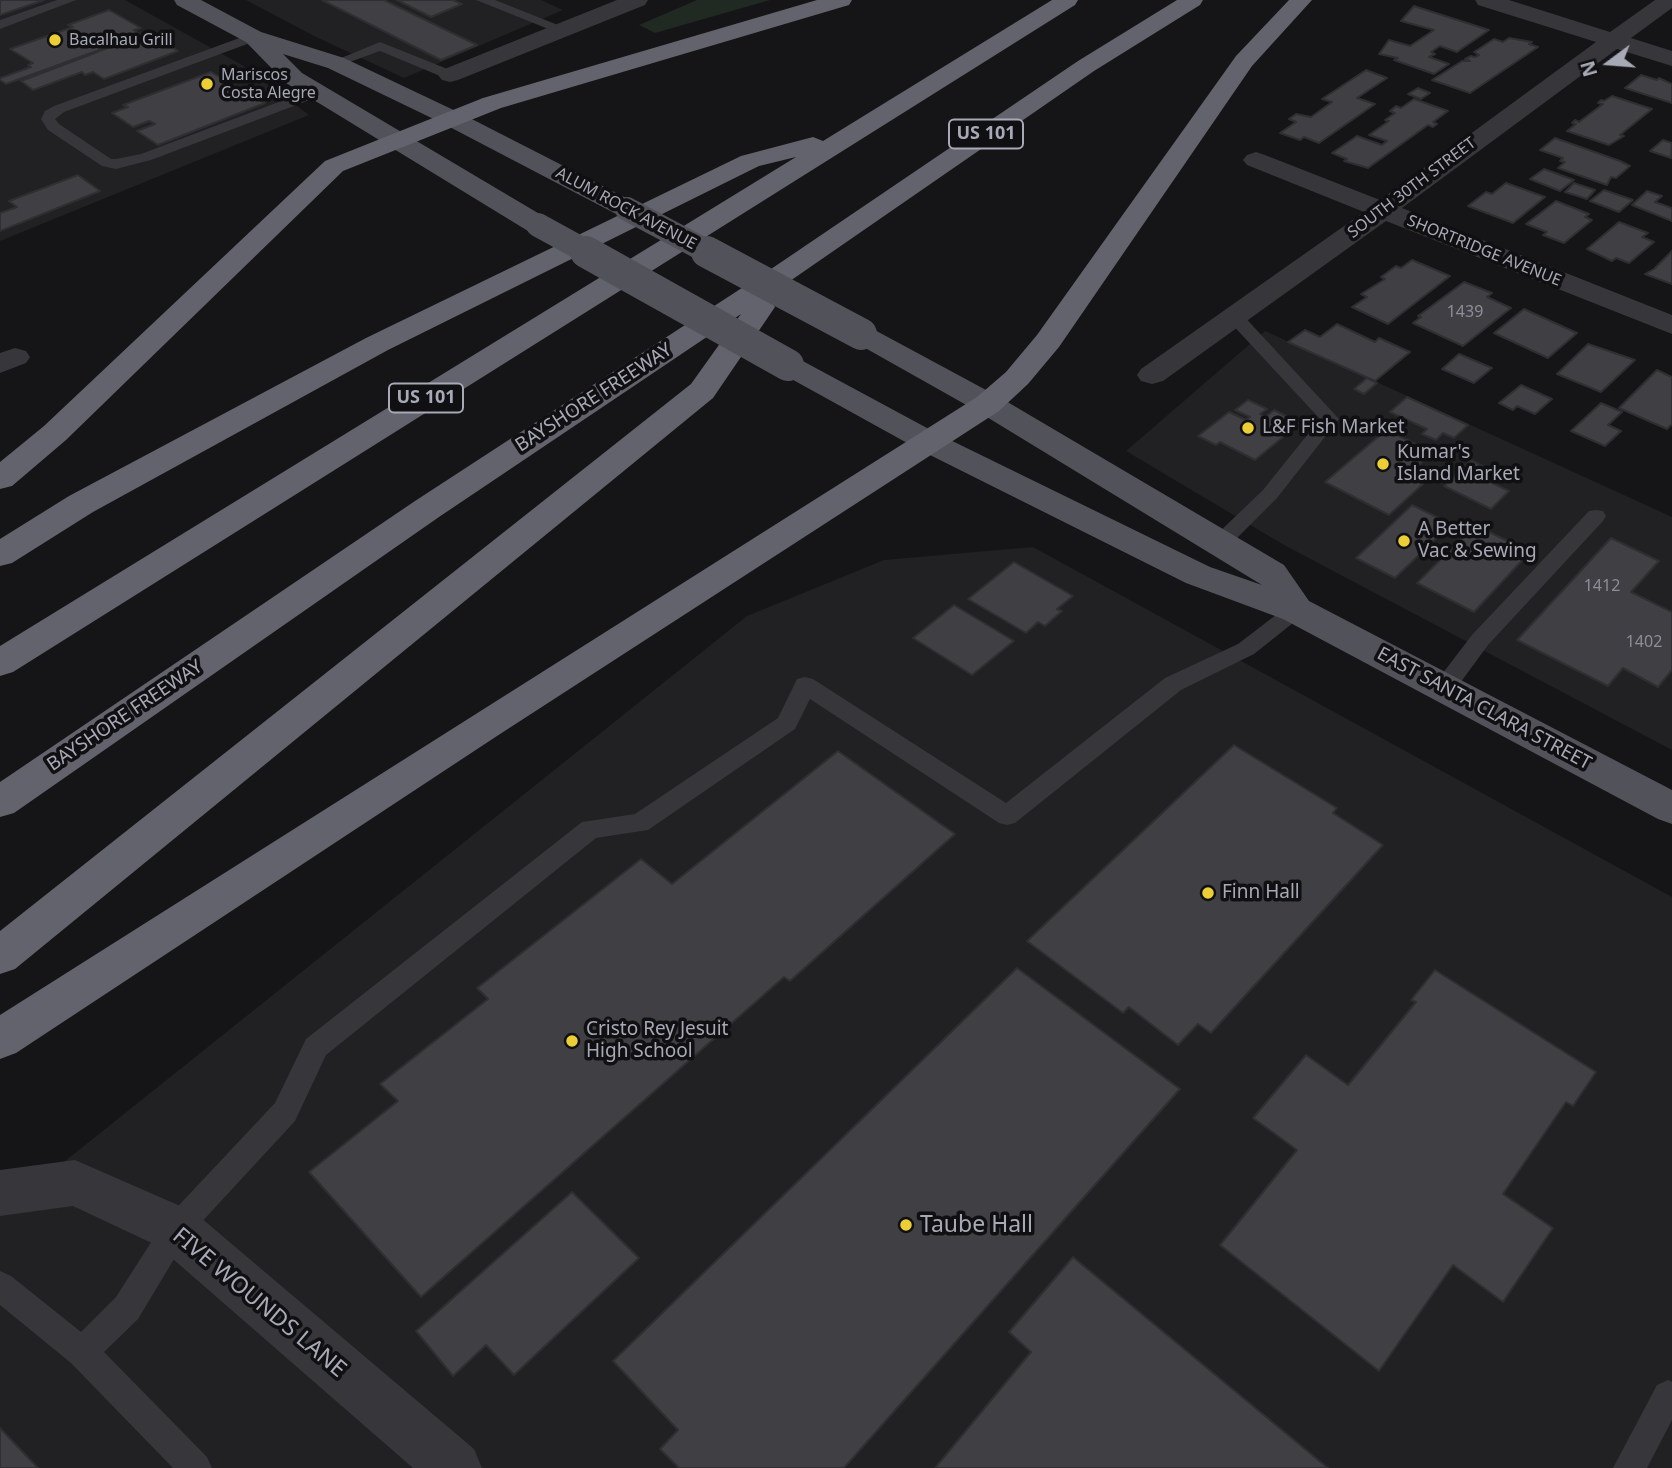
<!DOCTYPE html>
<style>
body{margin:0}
#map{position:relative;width:1672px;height:1468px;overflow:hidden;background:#151517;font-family:"Noto Sans",sans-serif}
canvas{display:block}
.north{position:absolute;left:1574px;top:28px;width:70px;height:70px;-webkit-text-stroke:5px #101012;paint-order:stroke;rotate:254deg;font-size:19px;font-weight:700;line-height:28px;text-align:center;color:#a7a9b6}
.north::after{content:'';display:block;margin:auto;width:24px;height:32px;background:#a7a9b6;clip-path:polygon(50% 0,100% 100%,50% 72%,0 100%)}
</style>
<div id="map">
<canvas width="1672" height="1468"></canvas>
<div class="north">N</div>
</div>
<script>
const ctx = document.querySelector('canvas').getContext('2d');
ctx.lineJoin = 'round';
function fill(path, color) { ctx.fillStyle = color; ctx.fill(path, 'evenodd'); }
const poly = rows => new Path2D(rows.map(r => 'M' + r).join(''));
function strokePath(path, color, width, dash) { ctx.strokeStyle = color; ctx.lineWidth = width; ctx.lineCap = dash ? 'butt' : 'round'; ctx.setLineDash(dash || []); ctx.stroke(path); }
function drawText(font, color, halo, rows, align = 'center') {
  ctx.font = font + ' "Noto Sans",sans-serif'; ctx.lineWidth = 7; ctx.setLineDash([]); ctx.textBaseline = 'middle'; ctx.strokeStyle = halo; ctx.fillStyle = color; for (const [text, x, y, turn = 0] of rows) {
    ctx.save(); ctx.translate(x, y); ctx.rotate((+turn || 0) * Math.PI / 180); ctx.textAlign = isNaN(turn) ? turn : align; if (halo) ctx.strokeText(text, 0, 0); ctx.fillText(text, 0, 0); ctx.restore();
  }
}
const built = poly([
 [0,0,125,0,242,65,309,115,0,241],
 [246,0,541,0,563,10,404,78,314,36],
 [1265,331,1672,517,1672,750,1284,545,1126,451],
 [1033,547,1672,897,1672,1468,0,1468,0,1213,747,616,884,560]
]);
const green = poly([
 [697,0,770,0,655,33,639,25]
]);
const building = poly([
 [0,0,44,0,0,15,0,0],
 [322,0,384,0,477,45,441,60,322,0],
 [397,0,453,0,462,4,431,17,397,0],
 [1414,6,1420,8,1489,30,1457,52,1440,46,1431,52,1435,54,1429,57,1449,64,1434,74,1394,60,1398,58,1379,54,1389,40,1410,46,1434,30,1401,21,1414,6],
 [109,10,141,28,134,30,141,35,6,84,0,80,0,78,31,67,28,65,33,63,10,49,73,27,68,25,109,10],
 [151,35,178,51,104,79,93,72,85,75,82,72,33,90,21,81,126,41,129,43,151,35],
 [1509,38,1532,42,1529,44,1538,47,1470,93,1432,80,1462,61,1470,61,1465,59,1471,56,1475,57,1479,55,1474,52,1494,39,1503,42,1509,38],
 [1366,70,1387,78,1357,98,1375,104,1319,143,1304,137,1300,140,1280,133,1296,122,1289,119,1296,114,1311,117,1332,102,1322,99,1366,70],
 [211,72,265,103,158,145,137,131,155,124,149,121,133,127,112,113,128,107,123,105,211,72],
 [1641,75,1657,80,1659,78,1672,84,1672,103,1625,88,1641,75],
 [1418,88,1430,93,1421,99,1408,94,1418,88],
 [1612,96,1652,109,1620,135,1624,136,1609,145,1567,131,1576,124,1572,123,1575,120,1579,122,1603,104,1598,103,1601,100,1604,101,1612,96],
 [1414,99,1448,111,1433,122,1437,124,1433,127,1428,125,1368,168,1344,161,1347,159,1332,153,1357,136,1382,145,1387,141,1369,135,1389,121,1385,120,1395,113,1390,111,1396,106,1401,108,1414,99],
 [1555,138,1620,161,1630,166,1616,178,1611,177,1607,185,1558,168,1565,162,1560,161,1563,158,1540,150,1555,138],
 [1663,140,1672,143,1671,158,1650,151,1663,140],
 [1544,169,1574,180,1560,191,1530,179,1544,169],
 [78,175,100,191,0,231,0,213,17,207,9,201,78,175],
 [1506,183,1545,197,1513,223,1468,206,1486,192,1492,194,1506,183],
 [1574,183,1595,190,1587,199,1565,192,1574,183],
 [1604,190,1633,200,1619,212,1590,201,1604,190],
 [1647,191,1662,196,1655,202,1672,208,1672,221,1632,205,1647,191],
 [1556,201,1589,214,1585,217,1592,220,1564,243,1543,235,1547,232,1526,224,1556,201],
 [1619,222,1648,233,1642,237,1654,242,1629,263,1616,258,1612,261,1587,249,1619,222],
 [1672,251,1672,284,1645,274,1654,269,1672,251],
 [1412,260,1450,276,1388,324,1352,307,1367,297,1361,294,1385,279,1381,277,1396,266,1401,268,1412,260],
 [1464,282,1492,293,1487,297,1511,308,1463,346,1413,323,1421,317,1418,316,1464,282],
 [1524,309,1577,333,1548,358,1494,333,1524,309],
 [1337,324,1375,342,1379,338,1410,352,1375,381,1288,342,1305,330,1320,337,1337,324],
 [1588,344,1635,360,1601,392,1557,374,1588,344],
 [1459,354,1492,368,1474,383,1442,369,1459,354],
 [1657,370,1672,377,1672,424,1667,429,1619,408,1657,370],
 [1367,378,1377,383,1364,394,1354,389,1367,378],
 [1521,385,1552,399,1535,414,1517,406,1513,410,1499,403,1521,385],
 [1407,397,1468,425,1454,438,1443,433,1436,440,1422,434,1427,429,1390,412,1407,397],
 [1248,400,1267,409,1260,414,1265,417,1274,410,1296,421,1279,435,1283,437,1255,460,1220,442,1216,445,1198,436,1229,412,1246,420,1250,417,1235,410,1248,400],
 [1601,403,1622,412,1608,425,1621,431,1605,446,1571,431,1601,403],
 [1386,430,1433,452,1407,476,1423,484,1389,515,1325,482,1386,430],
 [1471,460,1486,468,1478,476,1509,491,1491,509,1444,486,1471,460],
 [1412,505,1451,524,1395,578,1356,558,1412,505],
 [1475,525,1530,552,1474,612,1417,583,1475,525],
 [1611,538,1659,561,1631,592,1672,612,1672,670,1658,687,1623,668,1608,686,1517,640,1611,538],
 [1014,562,1073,596,1057,609,1062,611,1045,626,1038,622,1026,633,968,599,1014,562],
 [954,605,1014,641,972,675,913,638,954,605],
 [1234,745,1337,808,1333,813,1383,845,1211,1033,1198,1024,1178,1045,1129,1007,1123,1013,1027,941,1234,745],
 [838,751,955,834,790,981,784,977,421,1297,309,1172,398,1101,380,1084,488,999,477,988,641,859,672,884,838,751],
 [1017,968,1180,1089,844,1468,679,1468,660,1449,678,1430,613,1361,1017,968],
 [1435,970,1596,1072,1573,1106,1566,1102,1503,1194,1553,1228,1503,1302,1453,1265,1379,1371,1220,1245,1297,1150,1253,1118,1306,1055,1348,1085,1416,1002,1411,1000,1435,970],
 [572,1192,639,1258,514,1375,486,1345,453,1376,416,1331,572,1192],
 [1073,1257,1328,1468,935,1468,1031,1352,1009,1332,1073,1257],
 [0,1428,38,1468,0,1468,0,1428]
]);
const lane = poly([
 [57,0,76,0,0,29,0,20,57,0],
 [476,0,495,0,568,29,561,33,556,32,476,0],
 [253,33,258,34,258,40,64,112,55,119,59,124,111,159,116,159,141,154,313,89,323,89,323,95,151,160,116,169,102,166,48,130,41,119,45,111,54,106,253,33],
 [380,42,455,72,457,75,450,79,445,78,380,51,336,67,329,63,380,42],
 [1234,311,1240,312,1339,419,1277,498,1226,549,1219,551,1212,549,1209,544,1212,539,1263,490,1320,419,1228,320,1225,316,1228,312,1234,311],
 [1596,510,1603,511,1606,516,1603,521,1488,645,1452,694,1444,696,1436,694,1433,688,1436,682,1472,635,1589,511,1596,510],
 [1296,603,1303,605,1307,610,1303,615,1254,654,1181,690,1015,823,1007,825,999,823,810,699,795,729,648,830,596,838,326,1055,295,1121,186,1239,138,1319,104,1352,207,1457,212,1468,173,1468,71,1363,0,1305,0,1271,11,1276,81,1332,116,1297,166,1219,275,1103,306,1039,582,822,635,814,778,718,797,679,805,677,813,679,1006,803,1165,678,1238,644,1289,605,1296,603],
 [1668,1380,1672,1382,1672,1420,1647,1468,1613,1468,1657,1385,1668,1380]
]);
const street = poly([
 [617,0,648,0,645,5,458,80,450,82,442,80,438,75,442,70,617,0],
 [1475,0,1509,0,1610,32,1655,0,1672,0,1672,8,1631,38,1672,51,1672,66,1617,49,1402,208,1672,315,1672,334,1386,221,1163,381,1152,384,1141,381,1137,375,1141,369,1364,212,1247,165,1243,160,1247,155,1256,152,1265,155,1380,200,1596,42,1478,5,1475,0],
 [15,348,26,351,30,357,26,363,0,373,0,353,15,348],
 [75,1160,194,1212,474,1449,482,1468,413,1468,158,1246,73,1206,0,1216,0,1170,75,1160]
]);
const primary = poly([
 [174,0,201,0,261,32,344,58,462,114,636,203,640,209,636,215,627,217,618,215,444,124,328,68,283,54,302,73,548,219,552,225,548,231,538,233,528,231,286,83,246,42,177,5,174,0],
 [861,325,871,328,999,397,1284,565,1309,601,1672,790,1672,824,1658,819,1283,619,1186,583,918,449,777,371,773,365,777,359,788,356,799,359,940,435,1210,567,1262,585,977,411,851,340,846,334,851,328,861,325]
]);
const highway = poly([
 [817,0,852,0,849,5,501,108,343,171,66,440,12,486,0,489,0,462,44,426,325,161,483,98,817,0],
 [1052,0,1078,0,1075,5,13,672,0,676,0,646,796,157,759,166,388,350,93,512,12,563,0,566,0,539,69,496,366,338,741,156,813,137,823,141,1052,0],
 [1177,0,1203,0,1200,5,1094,71,764,299,771,301,775,307,713,398,15,969,0,974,0,931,691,384,741,314,439,517,14,813,0,817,0,782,415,501,774,267,1078,61,1177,0],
 [1289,0,1312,0,1252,66,1059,347,1028,384,999,411,497,736,16,1053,0,1059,0,1015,977,397,1006,372,1037,335,1236,56,1289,0]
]);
const primaryBridgeFar1 = poly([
 [627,209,710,253],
 [538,225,589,253]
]);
const primaryBridge = poly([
 [586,252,788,365],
 [707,252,861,334]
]);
const markers = [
 [55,40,7,"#eccf37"],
 [207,84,7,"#eccf37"],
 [1248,428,7,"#eccf37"],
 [1383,464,7,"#eccf37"],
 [1404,541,7,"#eccf37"],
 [1208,893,7,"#eccf37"],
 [572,1041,7,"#eccf37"],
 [906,1225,7,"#eccf37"]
];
const farPoinames = [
 ["Bacalhau Grill",69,40],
 ["Mariscos",221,75],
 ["Costa Alegre",221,93]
];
const farStreetnames = [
 ["SOUTH 30TH STREET",1412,188,-37],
 ["ALUM ROCK AVENUE",626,209,28],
 ["SHORTRIDGE AVENUE",1484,251,22]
];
const numberNames = [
 ["1439",1465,312],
 ["1412",1602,586],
 ["1402",1644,642]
];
const shields = [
 [986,134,74],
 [426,398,74]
];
const shieldNames = [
 ["US 101",986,134],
 ["US 101",426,398]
];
const streetNames = [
 ["BAYSHORE FREEWAY",594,398,-33],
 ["EAST SANTA CLARA STREET",1484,709,28],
 ["BAYSHORE FREEWAY",125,716,-34]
];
const poiNames = [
 ["L&F Fish Market",1262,428],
 ["Kumar's",1397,453],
 ["Island Market",1397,475],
 ["A Better",1418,530],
 ["Vac & Sewing",1418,552],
 ["Finn Hall",1222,893],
 ["Cristo Rey Jesuit",586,1030],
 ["High School",586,1052]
];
const nearPoinames = [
 ["Taube Hall",920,1225]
];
const nearStreetnames = [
 ["FIVE WOUNDS LANE",259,1303,40]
];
fill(built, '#212123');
fill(green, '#212923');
fill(building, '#3f3f44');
strokePath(building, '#2f2f32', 2);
fill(lane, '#36363b');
fill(street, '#36363b');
fill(primary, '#52525a');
fill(highway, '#62636c');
strokePath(primaryBridgeFar1, '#52525a', 24);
strokePath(primaryBridge, '#52525a', 32);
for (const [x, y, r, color] of markers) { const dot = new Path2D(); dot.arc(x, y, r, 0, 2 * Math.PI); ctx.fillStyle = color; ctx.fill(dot); strokePath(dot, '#101012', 2.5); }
drawText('16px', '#a7a9b6', '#101012', farPoinames, 'left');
drawText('16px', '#a7a9b6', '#101012', farStreetnames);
drawText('16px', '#8d8e9a', null, numberNames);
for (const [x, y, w] of shields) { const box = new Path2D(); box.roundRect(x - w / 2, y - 14.5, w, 29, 5); ctx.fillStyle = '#101012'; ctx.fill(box); strokePath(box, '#a7a9b6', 2); }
drawText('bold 18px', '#a7a9b6', null, shieldNames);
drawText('19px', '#a7a9b6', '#101012', streetNames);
drawText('19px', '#a7a9b6', '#101012', poiNames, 'left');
drawText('23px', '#a7a9b6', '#101012', nearPoinames, 'left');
drawText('23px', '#a7a9b6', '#101012', nearStreetnames);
</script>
